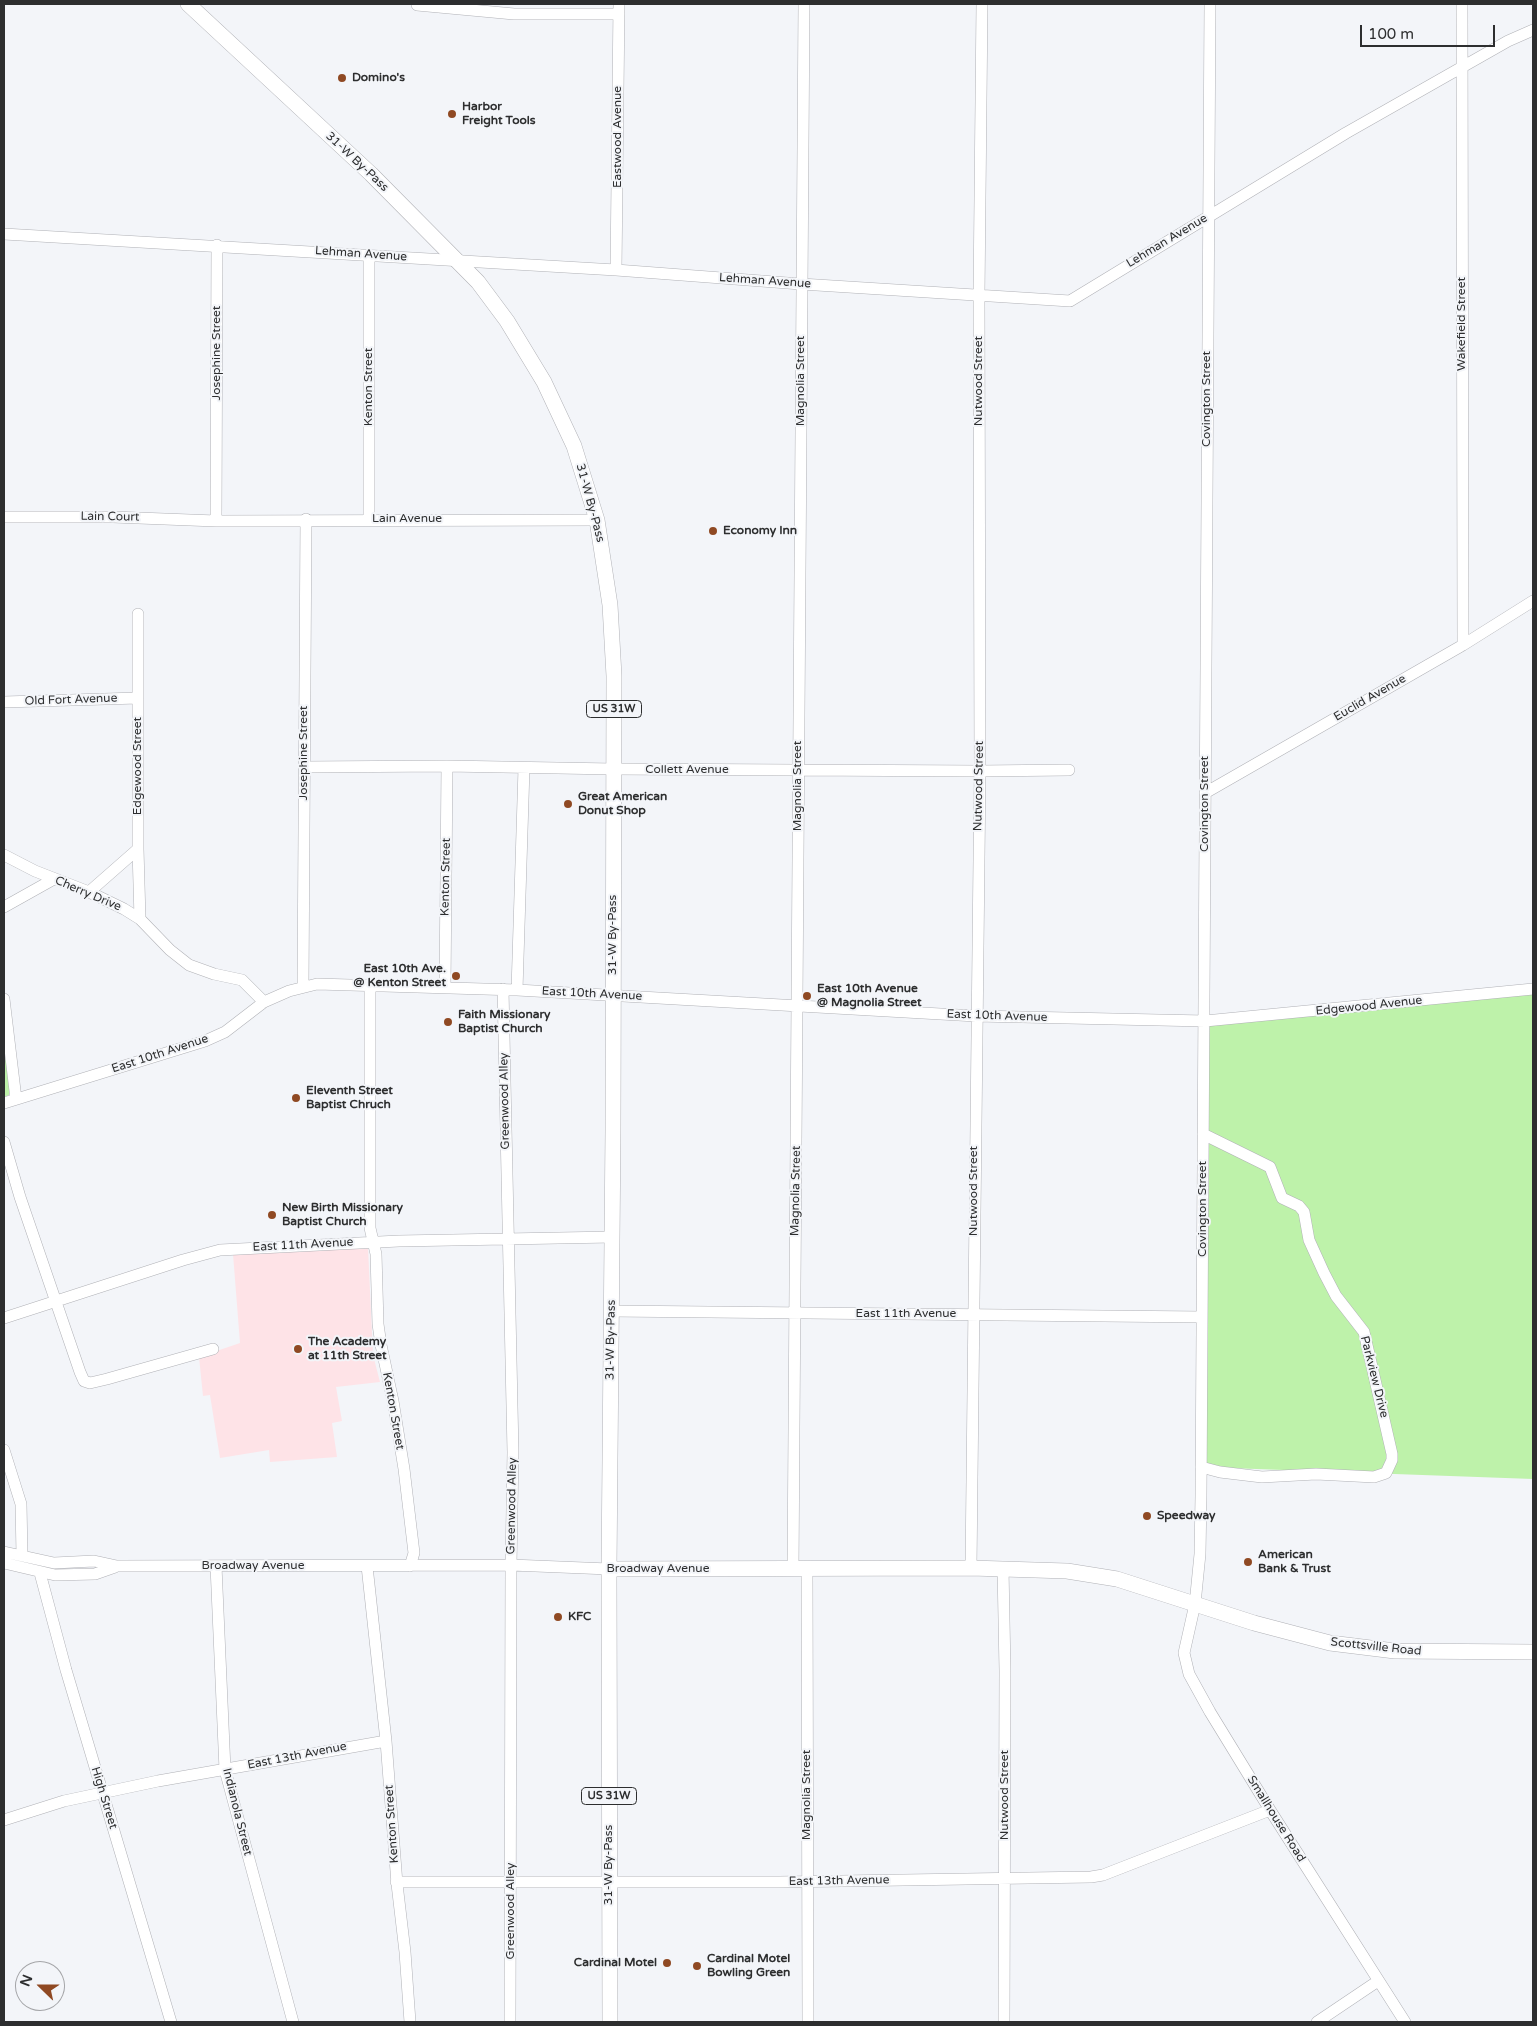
<!DOCTYPE html>
<style>
body{margin:0}
#map{position:relative;width:1537px;height:2026px;overflow:hidden;background:#f3f5f9;font-family:"Varela Round",sans-serif}
canvas{display:block}
.frame{position:absolute;inset:0;border:5px solid #2d2e2f;pointer-events:none}
.north{position:absolute;left:15px;top:1961px;width:50px;height:50px;box-sizing:border-box;background:#f3f5f9;border:1px solid #a4a5a8;border-radius:50%;rotate:292deg;font-size:14px;font-weight:700;line-height:20px;text-align:center;color:#2d2e2f}
.north::after{content:'';display:block;margin:auto;width:18px;height:22px;background:#8f4923;clip-path:polygon(50% 0,100% 100%,50% 72%,0 100%)}
.scale{position:absolute;left:1360px;top:25px;width:135px;height:22px;box-sizing:border-box;border:2px solid #2d2e2f;border-top:0;padding-left:6px;font-size:15px;line-height:18px;white-space:nowrap;color:#2d2e2f;-webkit-text-stroke:4px #f3f5f9;paint-order:stroke}
</style>
<div id="map">
<canvas width="1537" height="2026"></canvas>
<div class="frame"></div>
<div class="north">N</div>
<div class="scale">100 m</div>
</div>
<script>
const ctx = document.querySelector('canvas').getContext('2d');
ctx.lineJoin = 'round';
function fill(path, color) { ctx.fillStyle = color; ctx.fill(path, 'evenodd'); }
const poly = rows => new Path2D(rows.map(r => 'M' + r).join(''));
function strokePath(path, color, width, dash) { ctx.strokeStyle = color; ctx.lineWidth = width; ctx.lineCap = dash ? 'butt' : 'round'; ctx.setLineDash(dash || []); ctx.stroke(path); }
function drawText(font, color, halo, rows, align = 'center') {
  ctx.font = font + ' "Varela Round",sans-serif'; ctx.lineWidth = 4; ctx.setLineDash([]); ctx.textBaseline = 'middle'; ctx.strokeStyle = halo; ctx.fillStyle = color; for (const [text, x, y, turn = 0] of rows) {
    ctx.save(); ctx.translate(x, y); ctx.rotate((+turn || 0) * Math.PI / 180); ctx.textAlign = isNaN(turn) ? turn : align; if (halo) ctx.strokeText(text, 0, 0); ctx.fillText(text, 0, 0); ctx.restore();
  }
}
const education = poly([
 [368,1248,373,1355,380,1382,336,1387,342,1421,332,1423,337,1457,270,1462,269,1450,220,1458,210,1395,203,1396,199,1357,240,1343,233,1254]
]);
const green = poly([
 [1533,993,1533,1479,1201,1467,1205,1021],
 [4,1045,10,1088,9,1095,4,1097]
]);
const minor = poly([
 [1210,4,1201,1496,1200,1554,1195,1604,1184,1653,1189,1674,1210,1712,1270,1810,1405,2022],
 [1462,4,1463,645],
 [417,5,514,14,619,14],
 [4,234,616,270,801,284,1070,301,1346,133,1508,41,1533,30],
 [369,255,369,519],
 [616,270,619,4],
 [4,517,113,517,216,521,597,520],
 [216,521,217,245],
 [138,614,138,849,140,919],
 [4,702,138,698],
 [304,767,447,766,613,769,980,771,1069,770],
 [1205,793,1463,645,1533,601],
 [4,855,35,871,89,892,124,909,140,919,170,950,189,965,214,974,242,980,264,1002],
 [89,892,138,849],
 [4,907,54,879],
 [370,985,370,1228,376,1254,378,1324,381,1345,393,1401,404,1469,414,1553,410,1566],
 [303,986,306,519],
 [445,988,447,766],
 [503,989,513,1452,511,1565,510,2022],
 [517,990,524,768],
 [4,999,16,1099],
 [4,1103,205,1041,225,1032,264,1002,289,991,317,984,517,990,976,1016,1205,1021,1533,989],
 [4,1142,20,1197,80,1372,84,1381,90,1383,107,1379,213,1349],
 [611,1311,1202,1317],
 [4,1318,183,1260,220,1250,399,1241,612,1237],
 [4,1450,21,1504,22,1555],
 [1201,1467,1220,1472,1262,1477,1316,1474,1374,1477,1386,1473,1392,1460,1392,1454,1364,1332,1336,1296,1324,1273,1309,1240,1304,1212,1299,1206,1282,1198,1270,1167,1203,1134],
 [4,1552,54,1563,94,1561,117,1566,511,1565,609,1569],
 [4,1563,55,1575,95,1574,115,1567],
 [216,1566,225,1770,293,2022],
 [367,1566,386,1741,397,1884,405,1952,410,2022],
 [793,1568,804,4],
 [807,1568,808,2022],
 [971,1568,980,771,979,295,982,4],
 [1003,1568,1005,1671,1004,2022],
 [40,1573,66,1670,171,2022],
 [4,1820,64,1801,158,1781,386,1741],
 [396,1882,779,1882,1091,1877,1103,1875,1270,1810],
 [1317,2022,1378,1981]
]);
const major = poly([
 [188,4,371,174,478,282,507,321,544,382,574,446,597,520,610,605,614,676,613,1131,609,1569,610,2022],
 [609,1569,971,1568,1067,1571,1117,1579,1254,1623,1330,1643,1395,1651,1533,1652]
]);
const markers = [
 [342,78,5,"#8f4923"],
 [452,114,5,"#8f4923"],
 [713,531,5,"#8f4923"],
 [568,804,5,"#8f4923"],
 [456,976,5,"#8f4923"],
 [807,996,5,"#8f4923"],
 [448,1022,5,"#8f4923"],
 [296,1098,5,"#8f4923"],
 [272,1215,5,"#8f4923"],
 [298,1349,5,"#8f4923"],
 [1147,1516,5,"#8f4923"],
 [1248,1562,5,"#8f4923"],
 [558,1617,5,"#8f4923"],
 [667,1963,5,"#8f4923"],
 [697,1966,5,"#8f4923"]
];
const shields = [
 [614,709,55],
 [609,1796,55]
];
const shieldNames = [
 ["US 31W",614,709],
 ["US 31W",609,1796]
];
const poiNames = [
 ["Domino's",352,78],
 ["Harbor",462,107],
 ["Freight Tools",462,121],
 ["Economy Inn",723,531],
 ["Great American",578,797],
 ["Donut Shop",578,811],
 ["East 10th Ave.",446,969,"right"],
 ["@ Kenton Street",446,983,"right"],
 ["East 10th Avenue",817,989],
 ["@ Magnolia Street",817,1003],
 ["Faith Missionary",458,1015],
 ["Baptist Church",458,1029],
 ["Eleventh Street",306,1091],
 ["Baptist Chruch",306,1105],
 ["New Birth Missionary",282,1208],
 ["Baptist Church",282,1222],
 ["The Academy",308,1342],
 ["at 11th Street",308,1356],
 ["Speedway",1157,1516],
 ["American",1258,1555],
 ["Bank & Trust",1258,1569],
 ["KFC",568,1617],
 ["Cardinal Motel",707,1959],
 ["Bowling Green",707,1973],
 ["Cardinal Motel",657,1963,"right"]
];
const streetNames = [
 ["Eastwood Avenue",618,137,-90],
 ["31-W By-Pass",357,162,43],
 ["Lehman Avenue",1167,241,-31],
 ["Lehman Avenue",361,254,4],
 ["Lehman Avenue",765,281,4],
 ["Wakefield Street",1462,324,-90],
 ["Josephine Street",217,353,-90],
 ["Magnolia Street",801,381,-90],
 ["Nutwood Street",979,381,-90],
 ["Kenton Street",369,387,-90],
 ["Covington Street",1207,399,-90],
 ["31-W By-Pass",590,503,75],
 ["Lain Court",110,517,1],
 ["Lain Avenue",407,519],
 ["Euclid Avenue",1370,698,-30],
 ["Old Fort Avenue",71,700,-2],
 ["Josephine Street",304,753,-90],
 ["Edgewood Street",138,766,-90],
 ["Collett Avenue",687,770],
 ["Magnolia Street",798,786,-90],
 ["Nutwood Street",979,786,-89],
 ["Covington Street",1205,804,-90],
 ["Kenton Street",446,877,-89],
 ["Cherry Drive",88,894,23],
 ["31-W By-Pass",613,935,-90],
 ["East 10th Avenue",592,994,3],
 ["Edgewood Avenue",1369,1006,-6],
 ["East 10th Avenue",997,1016,2],
 ["East 10th Avenue",160,1054,-18],
 ["Greenwood Alley",505,1101,-91],
 ["Magnolia Street",796,1191,-89],
 ["Nutwood Street",974,1191,-90],
 ["Covington Street",1203,1209,-90],
 ["East 11th Avenue",303,1245,-3],
 ["East 11th Avenue",906,1314],
 ["31-W By-Pass",611,1340,-89],
 ["Parkview Drive",1374,1377,76],
 ["Kenton Street",393,1411,80],
 ["Greenwood Alley",512,1506,-89],
 ["Broadway Avenue",253,1566],
 ["Broadway Avenue",658,1569],
 ["Scottsville Road",1376,1647,6],
 ["East 13th Avenue",297,1756,-11],
 ["Magnolia Street",807,1795,-90],
 ["Nutwood Street",1005,1795,-90],
 ["High Street",104,1798,73],
 ["Indianola Street",237,1812,76],
 ["Smallhouse Road",1276,1819,58],
 ["Kenton Street",392,1824,-94],
 ["31-W By-Pass",609,1865,-90],
 ["East 13th Avenue",839,1881,-1],
 ["Greenwood Alley",511,1911,-90]
];
fill(education, '#fee3e7');
fill(green, '#bef2aa');
strokePath(minor, '#b0b1b6', 12);
strokePath(major, '#b0b1b6', 16);
strokePath(minor, '#fff', 11);
strokePath(major, '#fff', 15);
for (const [x, y, r, color] of markers) { const dot = new Path2D(); dot.arc(x, y, r, 0, 2 * Math.PI); ctx.fillStyle = color; ctx.fill(dot); strokePath(dot, '#f3f5f9', 2); }
for (const [x, y, w] of shields) { const box = new Path2D(); box.roundRect(x - w / 2, y - 8.5, w, 17, 4); ctx.fillStyle = '#f3f5f9'; ctx.fill(box); strokePath(box, '#2d2e2f', 1); }
drawText('bold 11px', '#2d2e2f', null, shieldNames);
drawText('bold 12px', '#2d2e2f', '#f3f5f9', poiNames, 'left');
drawText('12px', '#2d2e2f', '#f3f5f9', streetNames);
</script>
